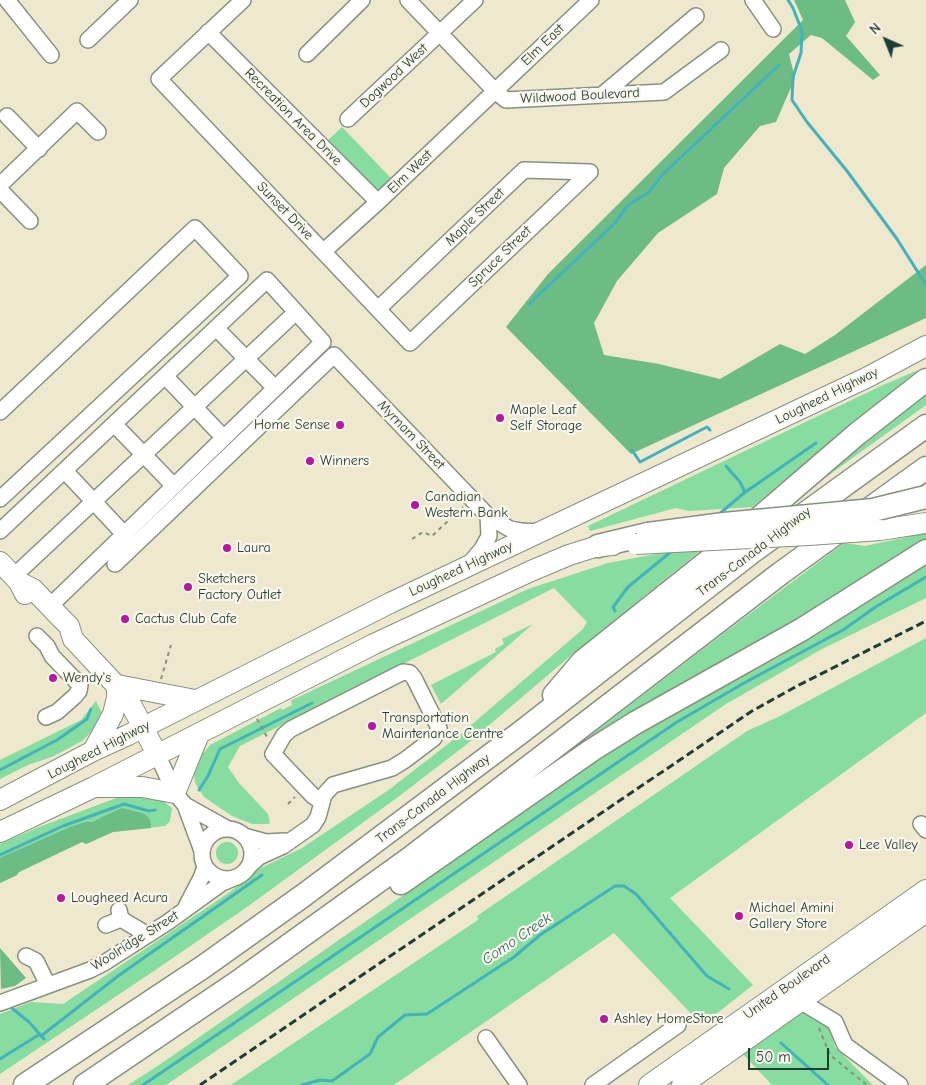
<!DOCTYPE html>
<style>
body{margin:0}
#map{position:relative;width:926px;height:1085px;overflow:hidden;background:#eee8ce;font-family:"Comic Neue",sans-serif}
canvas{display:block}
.north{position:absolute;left:861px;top:15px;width:50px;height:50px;-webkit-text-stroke:4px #fbf7ec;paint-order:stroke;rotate:316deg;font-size:14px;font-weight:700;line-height:20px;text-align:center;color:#1f3d34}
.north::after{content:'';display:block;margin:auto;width:18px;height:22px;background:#1f3d34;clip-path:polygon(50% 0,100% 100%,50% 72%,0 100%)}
.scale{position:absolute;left:748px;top:1048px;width:81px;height:22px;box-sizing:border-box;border:2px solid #1f3d34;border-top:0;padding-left:6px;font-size:15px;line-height:18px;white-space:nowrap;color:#1f3d34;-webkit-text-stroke:4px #fbf7ec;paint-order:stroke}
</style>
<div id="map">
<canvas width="926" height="1085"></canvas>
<div class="north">N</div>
<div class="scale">50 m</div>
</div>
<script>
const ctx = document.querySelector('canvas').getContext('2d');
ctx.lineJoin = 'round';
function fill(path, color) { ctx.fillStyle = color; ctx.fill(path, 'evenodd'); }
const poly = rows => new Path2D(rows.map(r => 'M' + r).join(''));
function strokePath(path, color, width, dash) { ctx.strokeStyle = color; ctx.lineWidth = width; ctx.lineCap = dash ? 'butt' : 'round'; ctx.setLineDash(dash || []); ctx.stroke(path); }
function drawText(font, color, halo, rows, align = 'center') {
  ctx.font = font + ' "Comic Neue",sans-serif'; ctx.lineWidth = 4.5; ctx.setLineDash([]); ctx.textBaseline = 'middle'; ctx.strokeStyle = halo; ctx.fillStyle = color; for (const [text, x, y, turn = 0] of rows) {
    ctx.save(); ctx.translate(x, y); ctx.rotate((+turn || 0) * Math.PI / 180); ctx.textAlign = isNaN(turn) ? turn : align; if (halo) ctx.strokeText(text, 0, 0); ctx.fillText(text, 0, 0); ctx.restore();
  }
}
const green = poly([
 [342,127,391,178,373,195,325,143],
 [918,370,752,507,689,511,676,508,590,531,588,526,883,385],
 [926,392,926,405,815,485,815,480],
 [926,533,926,539,806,618,575,749,574,748,719,637,844,543,865,546],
 [701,550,575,652,467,744,398,797,247,907,154,971,0,1074,0,1014,31,1002,63,1004,230,892,261,868,302,848,390,789,462,733,583,629,587,622,554,588,240,746,228,767,239,783,268,814,270,823,268,824,252,824,232,816,204,797,195,783,194,773,201,756,210,745,281,708,282,710,292,705,291,701,292,700,528,589,608,563,656,554],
 [926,563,926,598,822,649,726,704,166,1085,128,1085,162,1063,625,741,653,724,774,660,823,631],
 [533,624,441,704,431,685,496,652,495,649,504,644,502,639],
 [926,638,926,713,670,898,753,985,702,1025,614,933,394,1085,231,1085,478,920,477,916,747,731,780,716],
 [96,701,103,715,97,726,82,741,54,756,28,765,0,779,0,760,81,720],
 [127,794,163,801,172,808,170,821,165,826,113,832,86,844,82,842,19,872,17,875,0,883,0,844,39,827],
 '216 853a11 11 0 1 1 22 0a11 11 0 1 1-22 0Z',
 [802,1008,828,1025,835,1047,873,1085,772,1085,741,1052]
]);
const forest = poly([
 [794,0,845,0,855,22,846,36,880,75,873,80,822,38,811,35,789,54,795,78,776,122,760,126,724,168,717,194,658,233,617,281,594,323,604,355,659,364,720,379,780,344,805,354,835,335,926,265,926,318,631,454,506,327,548,274,803,20],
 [122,808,145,814,150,820,151,828,113,832,86,844,82,842,19,872,17,875,0,883,0,858,70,827,86,822,93,822,102,817],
 [0,948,26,978,15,986,1,989]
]);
const stream = poly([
 [788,0,793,8,802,31,801,53,793,77,792,100,807,122,847,171,897,239,926,285],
 [529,304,615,223,628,205,649,192,662,175,779,65],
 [632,450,640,462,701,430,707,427,710,430],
 [744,493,816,443],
 [718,515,744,493,744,490,740,482,726,466],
 [615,611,613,607,628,587,672,551],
 [0,770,57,740,87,719,91,709],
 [199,790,208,776,220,749,312,703],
 [0,855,63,826,124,804,149,811,155,810],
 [8,1005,29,1022,44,1039],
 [41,1036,118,976,262,875],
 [781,1043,828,1085],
 [0,1059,40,1034],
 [143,1085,677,722,744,683,843,630,877,606,926,577],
 [302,1085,320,1080,332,1081,370,1054,378,1037,405,1015,427,1014,514,957,540,935,615,886,624,886,636,894,707,976,729,989]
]);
const path = poly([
 [412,539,423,532,432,536,463,507],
 [161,679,171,645],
 [257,719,267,737],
 [288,804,295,797],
 [819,1028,830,1055,867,1085]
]);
const minor = poly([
 [7,0,51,55],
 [243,0,159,79,410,343,590,172],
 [408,0,495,91,506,100,664,92,721,50],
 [753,0,773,29],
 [208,32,378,202],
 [88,40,130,0],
 [307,54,362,0],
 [602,95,696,16],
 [7,116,39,149],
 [348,119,475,0],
 [0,185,77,111,98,132],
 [0,190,30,221],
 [324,251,378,202,591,0],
 [378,309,524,170,590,172],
 [216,328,275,388],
 [165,376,223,437],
 [0,412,195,228,240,276,0,499],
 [114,424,173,485],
 [65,471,124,534],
 [0,531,267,280,296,312],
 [470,563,482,549,489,536,488,516],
 [115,564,334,355,488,516,510,529,521,531,539,532],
 [14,576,296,312,323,342,50,606],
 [37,636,47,646,52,656,80,685,79,691,75,696,57,712,46,717],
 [157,754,175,793,185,805,202,851],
 [185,805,228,829],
 [921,824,926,830],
 '202 854a25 25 0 1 1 50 0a25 25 0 1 1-50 0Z',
 [244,836,266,842,285,841],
 [248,867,259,857,283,846,313,825,318,817,324,795,333,785,392,768,405,760,434,738,439,728,414,678,410,673,403,672,291,729,284,735,273,754,313,796,322,802],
 [186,907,201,878,205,867],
 [119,910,121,919,148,935],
 [106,925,121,919],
 [26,956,36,961,48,985],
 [800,1001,835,1022,845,1045,900,1085],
 [0,1003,90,970,104,963,168,922,222,883,234,878],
 [486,1038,519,1085],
 [593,1085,678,1025]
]);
const major = poly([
 [880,530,926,523],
 [0,562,19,582,25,594],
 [19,582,33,589,60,617,69,626,73,639,127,697,157,754],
 [117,685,195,700],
 [93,751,113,714,117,698,117,685],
 [96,787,142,787,175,793,199,734],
 [0,800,93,751,128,735,390,603,868,377,926,346],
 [0,832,94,787,374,644,531,571,569,555,598,546,613,545],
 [649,1085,926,890],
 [682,1085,926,912]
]);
const highway = poly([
 [598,546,648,534],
 [554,695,583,661,722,550,857,434,926,380],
 [401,883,592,750,635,723,801,630,926,551],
 [25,1085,203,967,304,895,520,733,752,552,926,426],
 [85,1085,242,979,409,859,781,573,926,468]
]);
const rail = poly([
 [200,1085,752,711,799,685,926,621]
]);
const majorBridge = poly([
 [636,544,809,535,880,530]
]);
const highwayBridge = poly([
 [648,534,724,524,873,510,926,497]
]);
const markers = [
 [500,418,5,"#b5179e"],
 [340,425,5,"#b5179e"],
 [310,461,5,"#b5179e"],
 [415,505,5,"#b5179e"],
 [227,548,5,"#b5179e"],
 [188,587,5,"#b5179e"],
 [125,619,5,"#b5179e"],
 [53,678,5,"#b5179e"],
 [372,726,5,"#b5179e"],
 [849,845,5,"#b5179e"],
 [61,898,5,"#b5179e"],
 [739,916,5,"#b5179e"],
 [604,1019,5,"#b5179e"]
];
const streetNames = [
 ["Elm East",543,45,-44],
 ["Dogwood West",394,76,-43],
 ["Wildwood Boulevard",580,96,-3],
 ["Recreation Area Drive",293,117,45],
 ["Elm West",410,172,-44],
 ["Sunset Drive",285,211,46],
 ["Maple Street",475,217,-44],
 ["Spruce Street",500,257,-44],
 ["Lougheed Highway",827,396,-26],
 ["Myrnam Street",411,435,46],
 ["Trans-Canada Highway",754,552,-37],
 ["Lougheed Highway",461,569,-25],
 ["Lougheed Highway",99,750,-27],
 ["Trans-Canada Highway",433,799,-37],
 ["Woolridge Street",135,941,-32],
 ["United Boulevard",787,987,-35]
];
const poiNames = [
 ["Maple Leaf",510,410],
 ["Self Storage",510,426],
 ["Home Sense",330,425,"right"],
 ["Winners",320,461],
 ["Canadian",425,497],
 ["Western Bank",425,513],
 ["Laura",237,548],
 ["Sketchers",198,579],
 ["Factory Outlet",198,595],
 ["Cactus Club Cafe",135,619],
 ["Wendy's",63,678],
 ["Transportation",382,718],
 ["Maintenance Centre",382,734],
 ["Lee Valley",859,845],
 ["Lougheed Acura",71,898],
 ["Michael Amini",749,908],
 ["Gallery Store",749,924],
 ["Ashley HomeStore",614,1019]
];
const waterNames = [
 ["Como Creek",517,939,-34]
];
fill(green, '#87dc9f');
fill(forest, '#6dbc86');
strokePath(stream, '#42b2bc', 3);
strokePath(minor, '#869281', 18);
strokePath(major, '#869281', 22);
strokePath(highway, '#869281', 25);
strokePath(path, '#869281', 2, [4, 4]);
strokePath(minor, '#fff', 15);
strokePath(major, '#fff', 20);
strokePath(highway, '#fff', 22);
strokePath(rail, '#1f3d34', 3, [8, 4]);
strokePath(majorBridge, '#869281', 22, []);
strokePath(highwayBridge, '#869281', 25, []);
strokePath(majorBridge, '#fff', 20);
strokePath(highwayBridge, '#fff', 22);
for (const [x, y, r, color] of markers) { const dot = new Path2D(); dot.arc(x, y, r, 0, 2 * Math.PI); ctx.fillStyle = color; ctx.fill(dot); strokePath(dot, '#fbf7ec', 2); }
drawText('14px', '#1f3d34', '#fbf7ec', streetNames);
drawText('14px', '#1f3d34', '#fbf7ec', poiNames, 'left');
drawText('italic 15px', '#2a605d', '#fbf7ec', waterNames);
</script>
